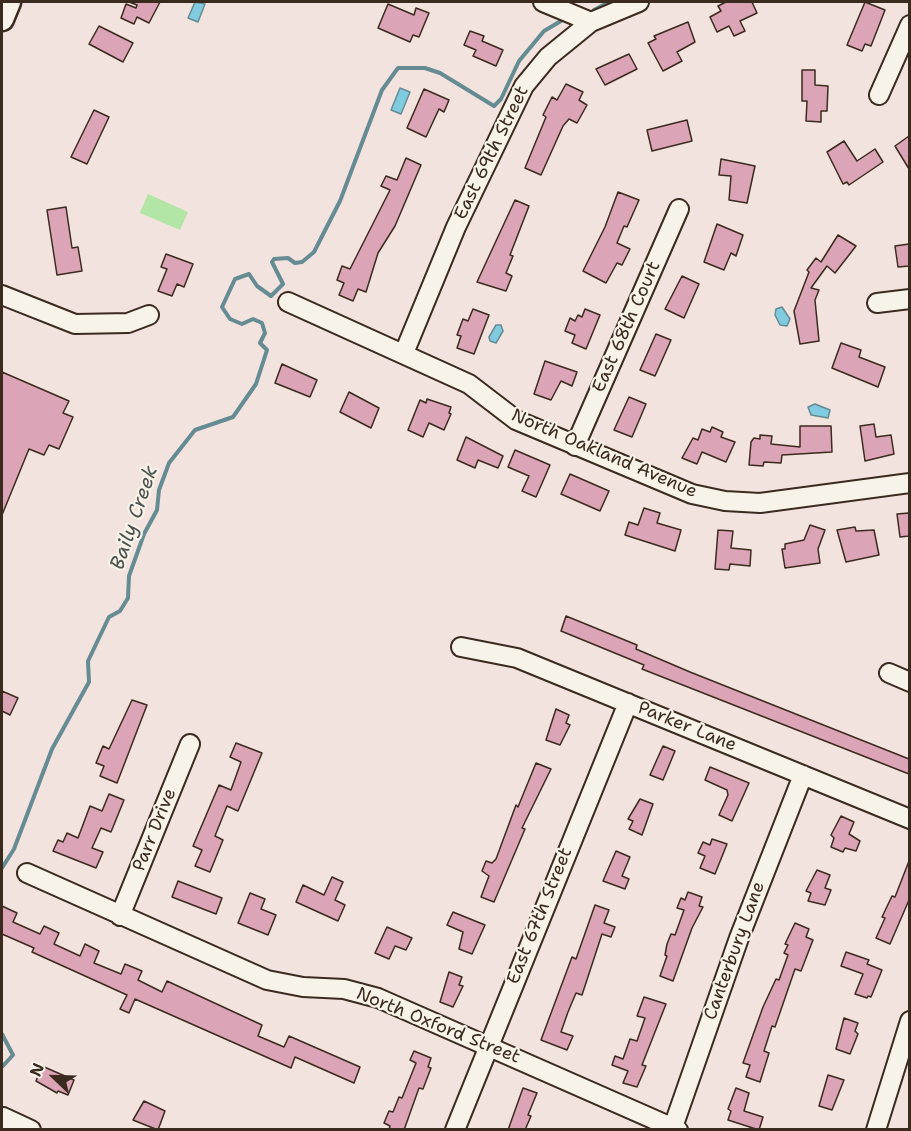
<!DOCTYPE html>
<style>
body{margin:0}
#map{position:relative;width:911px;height:1131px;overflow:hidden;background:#f2e3de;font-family:"Shantell Sans",sans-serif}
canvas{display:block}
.frame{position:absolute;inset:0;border:3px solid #3b2a1e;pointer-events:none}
.north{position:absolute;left:24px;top:1047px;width:60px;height:60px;-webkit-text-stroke:4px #f7f3e8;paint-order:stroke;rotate:293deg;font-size:16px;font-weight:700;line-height:24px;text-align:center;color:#3b2a1e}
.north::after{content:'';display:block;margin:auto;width:21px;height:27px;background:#3b2a1e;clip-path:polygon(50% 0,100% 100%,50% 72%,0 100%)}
</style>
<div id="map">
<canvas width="911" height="1131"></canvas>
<div class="frame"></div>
<div class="north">N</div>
</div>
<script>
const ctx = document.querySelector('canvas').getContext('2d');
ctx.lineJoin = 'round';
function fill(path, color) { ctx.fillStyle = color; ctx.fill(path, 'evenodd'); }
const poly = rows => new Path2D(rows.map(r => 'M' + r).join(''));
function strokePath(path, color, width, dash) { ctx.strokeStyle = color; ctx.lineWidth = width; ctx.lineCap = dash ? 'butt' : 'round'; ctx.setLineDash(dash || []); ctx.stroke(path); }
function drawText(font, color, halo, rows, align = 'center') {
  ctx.font = font + ' "Shantell Sans",sans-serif'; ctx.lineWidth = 4.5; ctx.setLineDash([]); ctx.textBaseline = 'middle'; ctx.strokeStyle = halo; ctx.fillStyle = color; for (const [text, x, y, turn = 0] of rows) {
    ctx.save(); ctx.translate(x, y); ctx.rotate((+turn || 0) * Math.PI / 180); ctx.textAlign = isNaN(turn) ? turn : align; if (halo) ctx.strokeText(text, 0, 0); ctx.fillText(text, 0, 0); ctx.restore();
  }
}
const green = poly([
 [148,194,188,212,180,230,140,213]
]);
const water = poly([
 [195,2,205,4,198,22,188,18,195,2],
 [400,88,410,92,401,114,391,110,400,88],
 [782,307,790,319,787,326,780,325,775,315,776,309,782,307],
 [496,325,501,325,503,331,496,343,490,341,489,337,496,325],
 [815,404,830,410,828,418,811,415,808,407,815,404]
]);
const stream = poly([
 [594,10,609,2],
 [2,868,14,849,52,749,89,682,88,661,109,617,120,611,128,598,129,576,144,534,157,510,159,490,169,463,195,430,233,417,256,384,267,350,260,343,265,333,262,323,253,319,242,324,230,319,222,307,235,279,249,274,257,286,271,296,283,284,272,262,274,259,288,258,295,263,302,262,314,252,340,201,382,90,398,68,425,68,440,73,494,106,501,99,519,61,544,31,561,21],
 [2,1034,13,1055,2,1067]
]);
const building = poly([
 [129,2,160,2,149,23,137,17,134,24,121,18,126,4,136,8,137,5,129,2],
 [726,2,752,2,757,13,740,21,745,31,734,36,729,26,717,32,710,17,721,11,718,6,726,2],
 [865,2,885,10,871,46,865,44,862,51,847,45,865,2],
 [388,4,414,15,416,8,429,13,419,37,413,35,410,42,378,28,388,4],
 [688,22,695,42,677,52,682,61,663,71,648,43,656,39,654,36,688,22],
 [99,26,133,43,123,62,89,44,99,26],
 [470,31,484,36,482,41,503,50,496,66,473,56,476,50,464,45,470,31],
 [629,54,637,69,605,85,596,69,629,54],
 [802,70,815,70,815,85,828,86,827,111,821,111,821,122,806,121,807,101,802,101,802,70],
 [566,84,583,92,579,100,587,105,577,123,569,119,563,126,541,175,525,168,546,117,543,115,552,97,557,100,566,84],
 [424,89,449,100,444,112,439,109,426,137,407,128,424,89],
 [94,110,109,117,87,164,71,157,94,110],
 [687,120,692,141,652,151,647,130,687,120],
 [909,136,909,169,895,146,909,136],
 [844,141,857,161,875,149,883,162,849,185,847,182,843,184,827,152,844,141],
 [406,158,421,165,395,226,378,253,366,292,358,289,353,301,339,295,344,283,337,280,342,266,350,269,390,190,381,186,386,176,397,180,406,158],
 [721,159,755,166,747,203,729,200,731,176,719,175,721,159],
 [618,192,639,200,627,227,624,226,617,243,630,249,622,265,617,263,606,283,583,271,605,227,618,192],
 [515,200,529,206,510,255,513,256,506,273,512,276,506,291,477,282,515,200],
 [66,207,72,248,78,247,82,271,57,275,47,210,66,207],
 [717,224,743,235,736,256,731,253,724,270,704,262,717,224],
 [838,235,856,246,835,273,827,266,811,288,819,290,815,300,819,341,800,344,794,311,809,272,807,270,816,258,821,262,838,235],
 [909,244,909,266,898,267,895,246,909,244],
 [166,254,193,264,184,287,177,284,172,296,158,291,167,269,161,267,166,254],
 [682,276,699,284,684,318,665,309,682,276],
 [473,309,489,315,474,354,457,348,461,336,457,335,463,319,468,321,473,309],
 [585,309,600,315,586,349,572,343,575,335,565,331,570,318,575,321,578,315,582,317,585,309],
 [656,334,671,340,655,376,640,370,656,334],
 [841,343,861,350,859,357,885,367,878,387,832,368,841,343],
 [545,361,577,372,572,386,561,381,551,400,534,394,545,361],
 [282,364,317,380,310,397,275,383,282,364],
 [2,372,69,401,63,413,73,417,59,449,49,445,44,455,29,449,2,515,2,372],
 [349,392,379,408,371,428,340,412,349,392],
 [629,397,646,404,632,437,614,430,629,397],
 [427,399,451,407,449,413,451,414,444,430,429,423,423,437,408,430,420,400,426,403,427,399],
 [874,424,876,437,891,435,894,454,865,461,860,426,874,424],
 [800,426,831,426,832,452,782,455,781,463,764,462,763,466,749,465,751,442,754,438,760,439,760,435,772,436,771,444,800,447,800,426],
 [712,427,723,432,721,437,735,442,726,462,702,452,697,464,682,458,693,438,698,440,702,429,710,432,712,427],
 [466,437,503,456,498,468,478,460,475,468,457,460,466,437],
 [515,450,550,465,536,497,522,491,529,476,508,467,515,450],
 [570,474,609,491,600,511,561,494,570,474],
 [644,508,660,513,657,523,681,530,675,551,625,535,629,522,638,525,644,508],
 [909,513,909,536,900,537,897,514,909,513],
 [810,525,825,530,818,549,820,563,785,568,782,549,785,549,785,544,804,540,810,525],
 [855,527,856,531,874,530,879,555,846,562,837,530,855,527],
 [718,530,733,531,731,548,751,550,750,566,730,564,729,570,715,569,718,530],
 [566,616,637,645,636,649,690,672,909,759,909,774,642,669,644,665,561,631,566,616],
 [2,691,18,698,10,715,2,711,2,691],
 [132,700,147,705,117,783,100,776,104,766,96,763,103,746,109,749,132,700],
 [556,709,569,715,566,723,570,725,560,745,546,740,556,709],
 [236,743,262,753,238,811,227,806,215,836,223,840,210,872,195,866,202,850,193,846,219,785,231,790,241,762,230,757,236,743],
 [663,746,675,751,663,780,650,775,663,746],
 [536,763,551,769,522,828,525,829,494,902,481,897,489,876,482,871,486,861,492,863,496,859,516,805,518,807,536,763],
 [710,767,749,783,732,821,719,815,728,795,727,790,705,780,710,767],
 [109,794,124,800,111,832,101,828,92,848,103,852,96,868,53,851,58,840,63,842,67,833,78,838,90,806,102,811,109,794],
 [640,799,653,804,642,835,629,829,633,821,628,819,640,799],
 [841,816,854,822,849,834,860,841,856,851,845,848,843,852,831,847,834,838,831,835,841,816],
 [712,839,727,844,715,874,700,868,705,856,698,853,703,842,710,845,712,839],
 [616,851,630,857,622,876,629,879,625,889,603,881,616,851],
 [909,861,909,900,890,944,876,938,885,918,882,917,892,896,895,897,909,861],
 [817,870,830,875,825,888,831,890,825,905,808,901,811,893,806,891,817,870],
 [332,877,343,882,335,900,345,905,338,921,296,902,303,885,324,895,332,877],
 [178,881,222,898,216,914,172,897,178,881],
 [688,892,702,897,699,906,703,907,692,928,673,981,660,976,667,956,665,955,667,944,671,934,675,935,684,910,677,908,681,898,685,900,688,892],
 [250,893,265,899,261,909,276,915,268,935,238,923,250,893],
 [595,905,609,910,604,923,615,927,611,937,602,934,582,995,576,993,568,1012,561,1032,573,1036,567,1050,541,1040,572,957,576,959,595,905],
 [2,906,17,913,13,922,40,934,44,926,59,933,54,944,80,956,85,944,99,951,94,963,121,974,125,964,142,971,138,980,162,992,167,981,262,1025,258,1036,284,1047,289,1036,360,1067,354,1083,295,1057,291,1068,135,999,129,1013,120,1009,127,995,32,952,34,948,2,934,2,906],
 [453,912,485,925,472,954,459,949,463,932,447,925,453,912],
 [795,923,809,929,806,937,813,940,801,971,795,969,775,1027,772,1026,764,1051,769,1053,760,1082,746,1077,750,1065,743,1063,763,1007,776,979,779,980,788,955,784,953,788,945,785,944,795,923],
 [387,927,412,938,406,950,395,946,389,959,375,953,387,927],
 [846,952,869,960,867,964,882,970,871,997,868,996,867,998,855,994,863,974,841,966,846,952],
 [449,972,462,977,459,985,463,986,453,1007,440,1002,449,972],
 [644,997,666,1004,642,1065,646,1066,637,1087,623,1083,628,1071,612,1065,615,1056,623,1059,630,1039,637,1041,645,1018,637,1016,644,997],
 [844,1018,858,1023,855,1031,858,1034,850,1054,836,1049,844,1018],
 [414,1051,431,1058,428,1067,431,1068,423,1089,419,1088,404,1130,389,1130,390,1126,384,1123,389,1111,393,1112,399,1097,402,1098,416,1063,410,1060,414,1051],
 [42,1066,74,1080,68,1095,58,1091,57,1093,36,1081,42,1066],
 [828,1075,844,1080,832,1110,819,1106,828,1075],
 [523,1088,537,1093,528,1115,531,1116,525,1130,508,1130,523,1088],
 [736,1088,749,1093,744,1111,763,1117,759,1130,728,1120,731,1111,728,1109,736,1088],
 [144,1101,165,1111,158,1130,133,1120,144,1101]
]);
const minor = poly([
 [543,2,591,22],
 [879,95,910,25],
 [2,295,75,324,128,323,149,315],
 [288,302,469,384,516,420,692,494,725,501,760,503,910,483],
 [877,303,910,299],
 [404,353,456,227,524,86,548,57,591,22,639,2],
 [575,446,679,209],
 [461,647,517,658,910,819],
 [889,673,910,682],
 [27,873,267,980,303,987,344,989,378,998,678,1130],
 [120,916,190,744],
 [2,1130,3,1117,31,1130],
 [455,1130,628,703],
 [672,1130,739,938,803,775],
 [876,1130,910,1021]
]);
const major = poly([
 [2,19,9,2]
]);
const streetNames = [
 ["East 69th Street",492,153,-64],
 ["East 68th Court",627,327,-66],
 ["North Oakland Avenue",604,454,23],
 ["Parker Lane",687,727,22],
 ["Parr Drive",155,830,-68],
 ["East 67th Street",540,916,-68],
 ["Canterbury Lane",735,951,-70],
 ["North Oxford Street",438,1026,22]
];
const waterNames = [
 ["Baily Creek",135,518,-71]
];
fill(green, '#b2e5a6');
fill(water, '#81cbe1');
strokePath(water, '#658b93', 1.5);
strokePath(stream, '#658b93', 4);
fill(building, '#dca4b7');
strokePath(building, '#3b2a1e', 1.5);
strokePath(minor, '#3b2a1e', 22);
strokePath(major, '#3b2a1e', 27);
strokePath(minor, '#f7f3e8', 18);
strokePath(major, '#f7f3e8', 22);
drawText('18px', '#3b2a1e', '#f7f3e8', streetNames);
drawText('italic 20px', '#4c524f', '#f7f3e8', waterNames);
</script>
